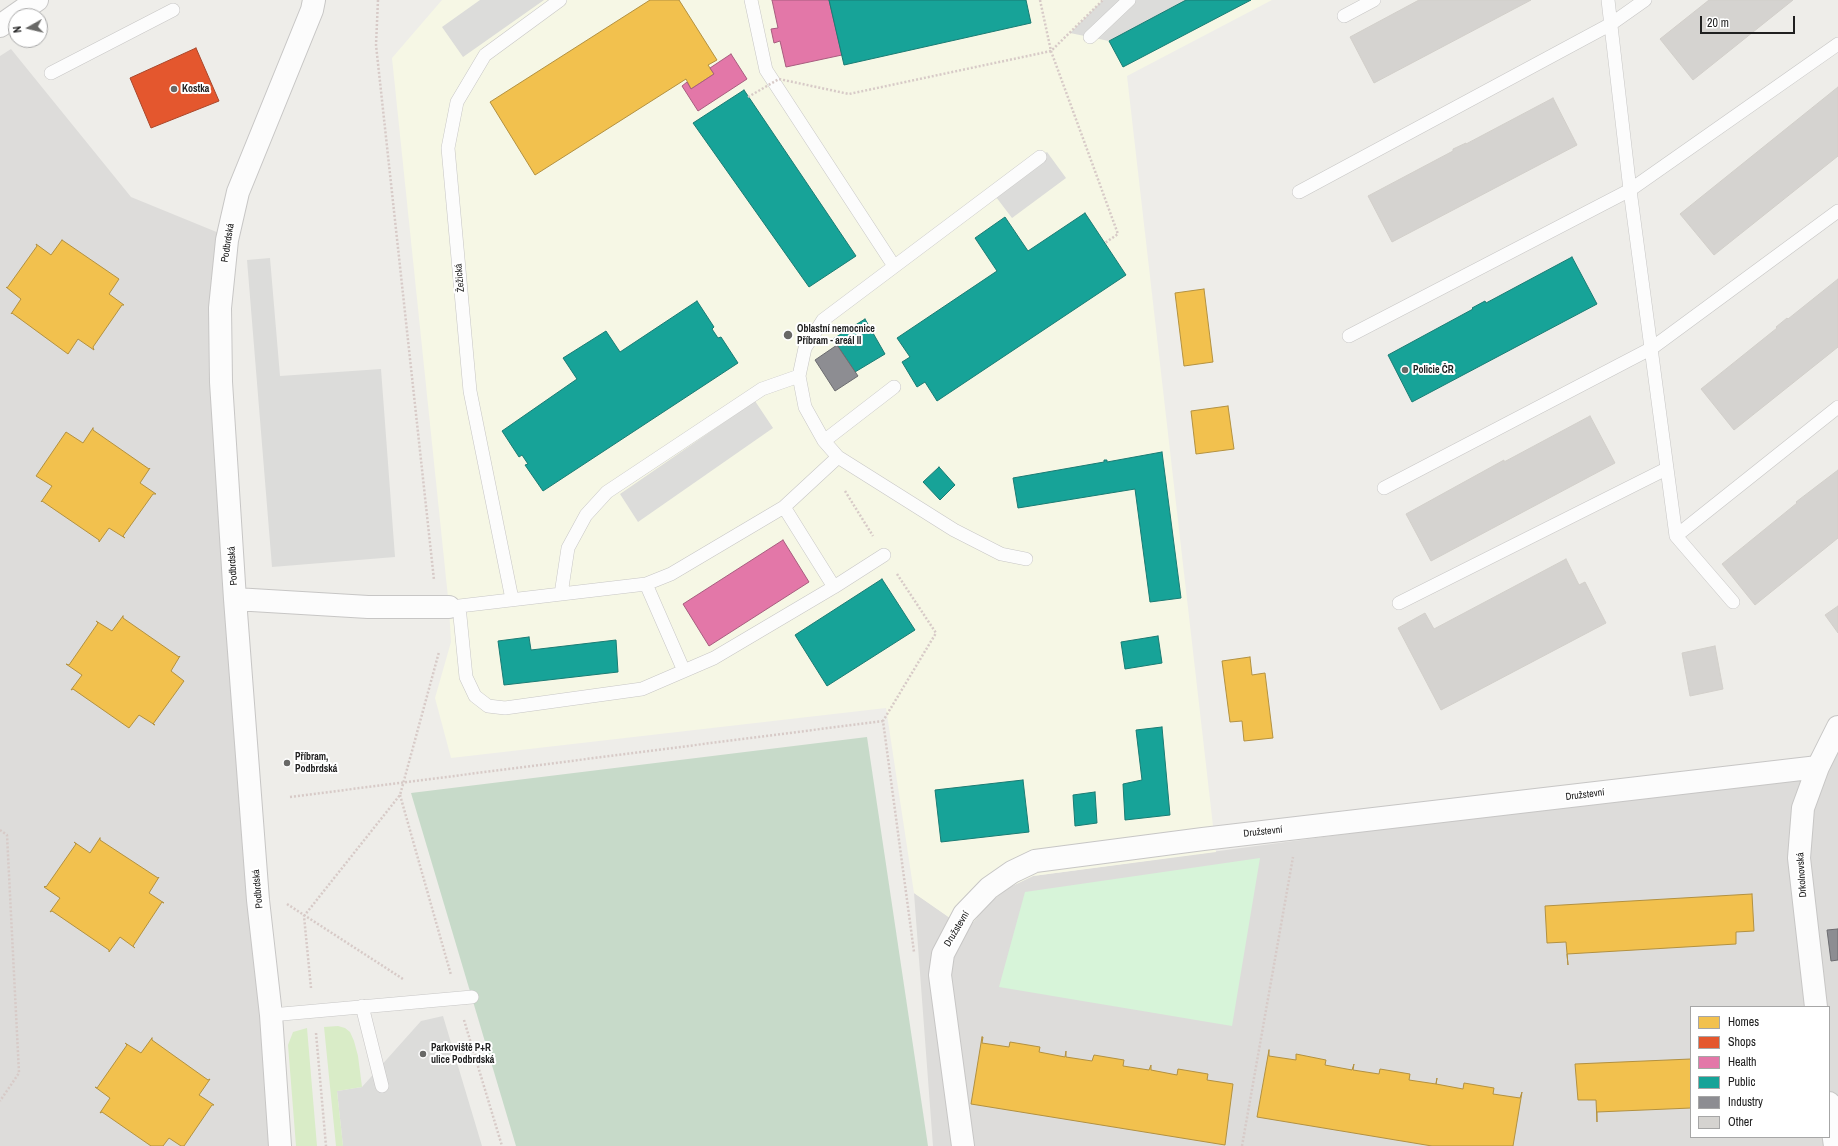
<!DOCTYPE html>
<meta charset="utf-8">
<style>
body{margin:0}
#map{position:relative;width:1838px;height:1146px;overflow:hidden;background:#eeede9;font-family:"Archivo Narrow",sans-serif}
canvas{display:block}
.legend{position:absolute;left:1690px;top:1006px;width:140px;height:132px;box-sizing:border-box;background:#fff;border:1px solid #a6a6a6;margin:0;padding:5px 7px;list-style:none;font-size:12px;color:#202020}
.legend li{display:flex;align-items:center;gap:8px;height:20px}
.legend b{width:20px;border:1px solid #a6a6a6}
.north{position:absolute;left:8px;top:8px;width:40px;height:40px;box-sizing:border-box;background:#fff;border:1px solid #a6a6a6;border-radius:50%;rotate:262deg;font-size:11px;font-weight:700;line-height:16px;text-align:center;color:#202020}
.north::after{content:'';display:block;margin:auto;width:14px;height:18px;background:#686866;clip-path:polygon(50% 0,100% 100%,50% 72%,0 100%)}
.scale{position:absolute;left:1700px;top:16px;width:95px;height:18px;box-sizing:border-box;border:2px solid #202020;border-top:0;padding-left:5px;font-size:12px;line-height:14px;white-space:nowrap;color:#202020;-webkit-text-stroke:3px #fff;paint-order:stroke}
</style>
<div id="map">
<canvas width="1838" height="1146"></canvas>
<ul class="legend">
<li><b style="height:11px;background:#f2c14e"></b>Homes</li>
<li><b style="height:11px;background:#e4572e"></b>Shops</li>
<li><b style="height:11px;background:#e377a8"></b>Health</li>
<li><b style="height:11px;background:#17a398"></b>Public</li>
<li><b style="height:11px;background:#8d8d92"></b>Industry</li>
<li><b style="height:11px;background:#d5d3d0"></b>Other</li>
</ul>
<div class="north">N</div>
<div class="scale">20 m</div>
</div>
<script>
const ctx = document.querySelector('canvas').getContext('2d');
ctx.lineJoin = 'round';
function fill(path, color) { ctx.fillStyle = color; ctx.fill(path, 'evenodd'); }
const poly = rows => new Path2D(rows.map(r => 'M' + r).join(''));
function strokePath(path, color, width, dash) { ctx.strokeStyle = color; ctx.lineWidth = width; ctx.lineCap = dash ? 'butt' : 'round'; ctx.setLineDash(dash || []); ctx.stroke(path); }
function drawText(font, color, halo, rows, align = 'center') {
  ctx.font = font + ' "Archivo Narrow",sans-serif'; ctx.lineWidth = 4; ctx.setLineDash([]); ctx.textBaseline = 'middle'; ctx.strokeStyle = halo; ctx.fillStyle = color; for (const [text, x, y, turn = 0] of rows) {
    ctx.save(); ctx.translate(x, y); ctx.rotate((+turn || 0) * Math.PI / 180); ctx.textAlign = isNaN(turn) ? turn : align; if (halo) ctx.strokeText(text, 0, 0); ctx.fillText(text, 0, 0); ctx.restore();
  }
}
const residential = poly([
 [11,49,131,197,219,233,274,1146,0,1146,0,56],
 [1838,722,1838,1146,933,1146,914,893,967,929,988,904,1008,888,1033,876,1747,780,1808,758],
 [1691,1007,1829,1007,1829,1137,1691,1137]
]);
const education = poly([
 [442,0,1272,0,1127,76,1216,852,1033,876,1008,888,988,904,967,930,914,893,886,708,451,758,435,698,451,642,449,607,392,58]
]);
const religious = poly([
 [480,0,544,0,463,57,442,27],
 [1103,0,1186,0,1109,41,1070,33],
 [1047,152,1066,178,1012,218,993,193],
 [270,258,280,376,381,369,395,557,272,567,247,260],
 [755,401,773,428,638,522,620,494],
 [443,1016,482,1146,343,1146,337,1091,362,1087,421,1021]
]);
const grass = poly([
 [338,1026,345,1028,350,1032,354,1041,358,1056,362,1087,337,1091,343,1146,336,1146,324,1027],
 [307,1028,317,1146,296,1146,288,1045,293,1032]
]);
const cemetery = poly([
 [867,737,928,1146,516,1146,411,793]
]);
const park = poly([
 [1260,858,1232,1026,999,987,1025,892]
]);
const homes = poly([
 [650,0,679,0,717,60,708,65,714,74,691,89,686,79,535,175,490,102,650,0],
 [62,240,119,279,109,294,124,305,122,305,93,347,94,350,78,339,68,354,12,313,11,314,21,299,6,287,7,288,37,246,36,244,51,255,62,240],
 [1204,289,1213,362,1184,366,1175,293,1204,289],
 [1228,406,1234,449,1196,454,1191,411,1228,406],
 [93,428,93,430,149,469,150,468,140,483,156,494,153,494,123,536,125,538,109,528,99,542,99,540,42,501,41,502,52,486,36,476,66,432,83,443,93,428],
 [123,616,123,618,179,657,180,656,171,671,184,681,153,724,155,725,139,715,129,728,73,689,71,690,82,675,66,664,69,665,98,623,96,621,112,631,123,616],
 [1250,657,1252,675,1265,673,1273,738,1244,741,1242,721,1230,722,1222,661,1250,657],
 [100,838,100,840,158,878,159,877,149,893,164,903,162,902,133,946,135,948,120,937,109,952,109,950,52,911,50,912,60,898,44,887,45,886,46,887,76,844,74,842,90,853,100,838],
 [1752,894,1754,931,1736,932,1736,944,1567,954,1568,965,1566,942,1547,943,1545,906,1752,894],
 [982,1037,983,1037,982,1043,1009,1047,1010,1042,1040,1047,1039,1052,1065,1057,1066,1051,1066,1057,1092,1061,1094,1055,1124,1060,1123,1066,1149,1070,1151,1065,1151,1070,1177,1075,1178,1069,1208,1074,1207,1080,1233,1084,1225,1145,971,1104,982,1037],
 [152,1038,152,1040,208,1080,210,1079,199,1095,214,1105,212,1105,184,1146,181,1146,169,1138,163,1146,151,1146,102,1112,100,1113,110,1098,95,1087,97,1088,127,1045,125,1043,141,1053,152,1038],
 [1269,1050,1269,1056,1296,1060,1296,1054,1326,1060,1325,1065,1352,1070,1354,1064,1353,1070,1379,1074,1380,1069,1410,1074,1409,1080,1436,1084,1437,1078,1436,1084,1463,1089,1464,1083,1494,1088,1493,1094,1520,1098,1522,1092,1513,1146,1432,1146,1257,1117,1269,1050],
 [1691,1059,1691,1108,1597,1112,1597,1122,1596,1100,1578,1100,1575,1064,1691,1059]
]);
const shops = poly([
 [196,48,219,101,151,128,130,78,196,48]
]);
const health = poly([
 [772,0,829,0,842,55,786,67,780,41,774,43,771,29,778,28,772,0],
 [731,54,747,79,698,111,682,86,687,82,691,89,714,74,710,68,731,54],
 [783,540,809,582,709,646,683,604,783,540]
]);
const public = poly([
 [829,0,1026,0,1031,23,844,65,829,0],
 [1186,0,1251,0,1123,67,1109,41,1186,0],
 [744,90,856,256,809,287,693,123,744,90],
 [1085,213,1126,275,937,401,925,382,917,387,902,362,910,357,897,338,997,271,975,238,1005,217,1028,251,1085,213],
 [1572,257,1597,304,1412,402,1388,355,1473,309,1472,308,1485,301,1486,303,1572,257],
 [697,301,714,327,712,329,718,338,721,337,738,363,543,491,525,465,528,464,522,455,519,457,502,431,577,379,563,358,606,331,620,352,697,301],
 [865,319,885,354,855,372,833,339,865,319],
 [1162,452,1181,598,1150,602,1135,489,1018,508,1013,478,1104,462,1104,460,1107,460,1107,462,1162,452],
 [939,467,955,485,940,500,923,482,939,467],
 [882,579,915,630,827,686,795,635,882,579],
 [1158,636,1162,663,1125,669,1121,642,1158,636],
 [529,637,531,650,616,640,618,672,504,685,498,641,529,637],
 [1162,727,1170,815,1125,820,1123,784,1142,780,1136,730,1162,727],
 [1023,780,1029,832,941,842,935,790,1023,780],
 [1095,792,1097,823,1075,826,1073,795,1095,792]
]);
const industry = poly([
 [837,345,858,376,835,391,815,360,837,345],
 [1838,929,1838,960,1831,961,1827,930,1838,929]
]);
const building = poly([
 [1419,0,1531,0,1374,83,1350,37,1419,0],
 [1709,0,1793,0,1693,80,1660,39,1709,0],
 [1838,87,1838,156,1714,255,1680,214,1838,87],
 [1553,98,1577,145,1392,242,1368,196,1453,151,1453,149,1466,143,1466,144,1553,98],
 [1838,279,1838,347,1734,430,1701,389,1777,328,1776,327,1787,318,1788,319,1838,279],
 [1590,416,1615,463,1431,561,1406,514,1504,460,1504,462,1590,416],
 [1838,470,1838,538,1755,605,1722,564,1797,503,1796,502,1838,470],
 [1566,559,1579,585,1585,582,1606,623,1441,710,1398,628,1425,613,1434,629,1566,559],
 [1838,606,1838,633,1825,615,1838,606],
 [1715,646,1723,689,1690,696,1682,653,1715,646]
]);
const path = poly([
 [378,0,376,45,434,580],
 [845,491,873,536],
 [897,574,936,633,883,721,914,952],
 [400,795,451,975],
 [290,797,883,721],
 [0,830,7,835,19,1073,0,1101],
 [287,904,403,979],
 [311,988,304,916,400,795,439,652],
 [464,1020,502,1146],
 [316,1033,326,1146],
 [1242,1146,1293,857]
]);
const lane = poly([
 [751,0,766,70,894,266],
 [1608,0,1630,190,1676,536,1733,602],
 [1344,16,1374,0],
 [1090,37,1129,0],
 [51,73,173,10],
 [1299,192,1611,24,1645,0],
 [1349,336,1630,190,1838,44],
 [824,441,894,387],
 [1384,488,1652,348,1838,211],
 [1676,536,1838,407],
 [1026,559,1001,554,954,530,838,457,824,441,805,407,799,376,805,348,823,320,1040,157],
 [646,584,684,671],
 [834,587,884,555],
 [561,594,568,548,586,515,607,492,762,389,799,376],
 [512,599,470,391,448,148,457,102,485,55,560,0],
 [1399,603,1666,469],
 [459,606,466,677,475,696,488,706,505,708,642,689,714,658,834,587,784,507],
 [451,607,646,584,671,574,784,507,838,457],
 [362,1006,382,1086],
 [271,1015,472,997]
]);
const street = poly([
 [0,26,37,0],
 [235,599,368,607,449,607],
 [1816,1007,1799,858,1803,808,1818,767,1838,727],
 [1829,1103,1835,1146],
 [280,1146,271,1015,258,900,235,599,221,382,220,308,227,240,238,192,312,10,314,0],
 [963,1146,940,975,943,954,964,914,989,888,1012,872,1035,861,1203,839,1818,767]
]);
const pathBridge = poly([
 [1040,0,1051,51,1118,234,1105,243],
 [748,97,779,79,849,94,1051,51,1103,0]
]);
const markers = [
 [174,89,4,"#686866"],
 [788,335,5,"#686866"],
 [1405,370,4,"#686866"],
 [287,763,4,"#686866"],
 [423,1054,4,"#686866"]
];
const poiNames = [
 ["Kostka",182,89],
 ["Oblastní nemocnice",797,329],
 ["Příbram - areál II",797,341],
 ["Policie ČR",1413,370],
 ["Příbram,",295,757],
 ["Podbrdská",295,769],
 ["Parkoviště P+R",431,1048],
 ["ulice Podbrdská",431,1060]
];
const streetNames = [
 ["Podbrdská",228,243,-81],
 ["Žežická",460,278,-95],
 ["Podbrdská",233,566,-94],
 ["Družstevní",1585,795,-7],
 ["Družstevní",1263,832,-6],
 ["Drkolnovská",1802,875,-94],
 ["Podbrdská",258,889,-95],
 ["Družstevní",957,929,-59]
];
fill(residential, '#dddcda');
fill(education, '#f6f7e5');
fill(religious, '#dcdcda');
fill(grass, '#d9ecc7');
fill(cemetery, '#c7dac9');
fill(park, '#d7f4d9');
fill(homes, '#f2c14e');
strokePath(homes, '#b39140', 1);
fill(shops, '#e4572e');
strokePath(shops, '#a9462a', 1);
fill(health, '#e377a8');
strokePath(health, '#a85d7f', 1);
fill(public, '#17a398');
strokePath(public, '#1a7c74', 1);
fill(industry, '#8d8d92');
strokePath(industry, '#6c6c70', 1);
fill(building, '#d5d3d0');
strokePath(building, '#d2cfca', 1);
strokePath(lane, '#c7c6c5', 14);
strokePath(street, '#c7c6c5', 24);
strokePath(path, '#d7cac7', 2.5, [2, 2]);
strokePath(lane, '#fcfcfc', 13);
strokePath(street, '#fcfcfc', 22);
strokePath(pathBridge, '#d7cac7', 2.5, [2, 2]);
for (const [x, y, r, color] of markers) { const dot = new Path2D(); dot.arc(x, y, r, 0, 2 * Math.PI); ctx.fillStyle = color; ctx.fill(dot); strokePath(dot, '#fff', 1.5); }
drawText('bold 10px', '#202020', '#fff', poiNames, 'left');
drawText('10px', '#202020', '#fff', streetNames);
</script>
